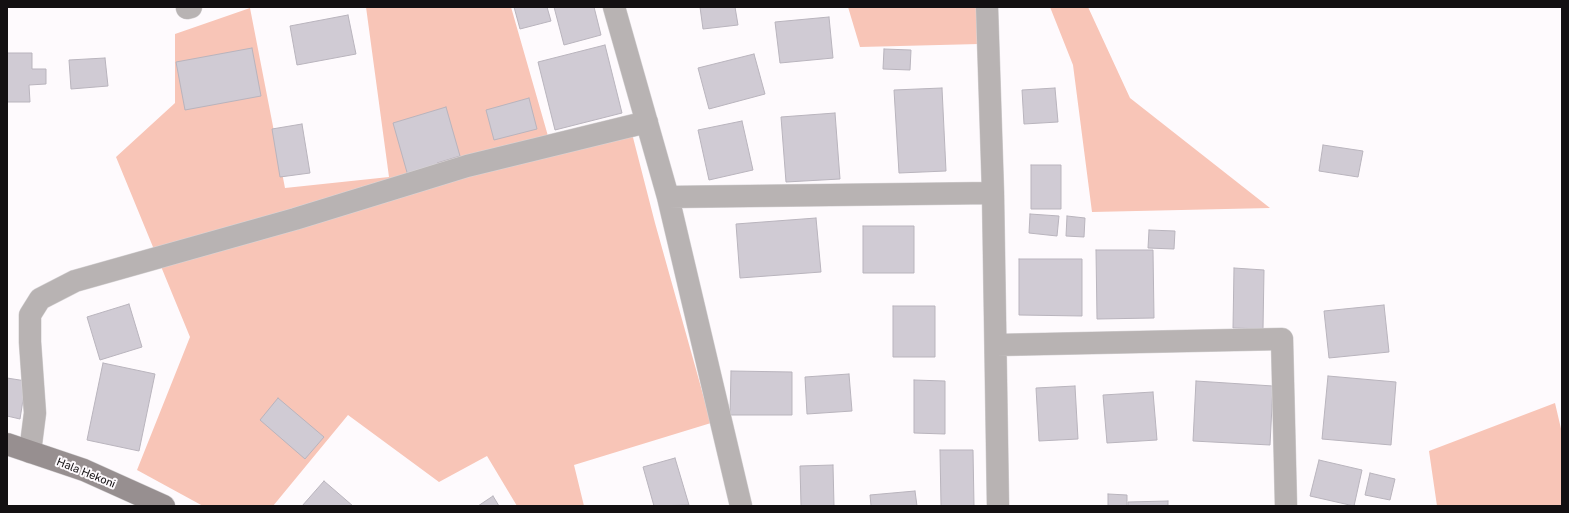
<!DOCTYPE html>
<style>
body{margin:0}
#map{position:relative;width:1569px;height:513px;overflow:hidden;background:#fefafd;font-family:"Public Sans",sans-serif}
canvas{display:block}
.frame{position:absolute;inset:0;border:8px solid #131012;pointer-events:none}
</style>
<div id="map">
<canvas width="1569" height="513"></canvas>
<div class="frame"></div>
</div>
<script>
const ctx = document.querySelector('canvas').getContext('2d');
ctx.lineJoin = 'round';
function fill(path, color) { ctx.fillStyle = color; ctx.fill(path, 'evenodd'); }
const poly = rows => new Path2D(rows.map(r => 'M' + r).join(''));
function strokePath(path, color, width, dash) { ctx.strokeStyle = color; ctx.lineWidth = width; ctx.lineCap = dash ? 'butt' : 'round'; ctx.setLineDash(dash || []); ctx.stroke(path); }
function drawText(font, color, halo, rows, align = 'center') {
  ctx.font = font + ' "Public Sans",sans-serif'; ctx.lineWidth = 4; ctx.setLineDash([]); ctx.textBaseline = 'middle'; ctx.strokeStyle = halo; ctx.fillStyle = color; for (const [text, x, y, turn = 0] of rows) {
    ctx.save(); ctx.translate(x, y); ctx.rotate((+turn || 0) * Math.PI / 180); ctx.textAlign = isNaN(turn) ? turn : align; if (halo) ctx.strokeText(text, 0, 0); ctx.fillText(text, 0, 0); ctx.restore();
  }
}
const green = poly([
 [366,7,511,7,548,136,628,118,655,223,711,423,574,465,584,506,517,506,487,456,439,482,348,415,273,506,203,506,137,470,190,337,116,157,175,103,175,34,250,8,285,188,389,177],
 [848,7,978,7,979,44,860,47],
 [1050,7,1088,7,1130,98,1270,208,1092,212,1073,65],
 [1555,403,1562,433,1562,506,1437,506,1429,451]
]);
const building = poly([
 [514,7,547,7,551,21,520,29,514,7],
 [554,7,594,7,601,35,564,45,554,7],
 [700,7,735,7,738,25,703,29,700,7],
 [348,15,356,54,297,65,290,26,348,15],
 [829,17,833,58,780,63,775,22,829,17],
 [605,45,622,113,555,130,538,62,605,45],
 [252,48,261,96,185,110,176,62,252,48],
 [884,49,911,50,910,70,883,69,884,49],
 [7,53,32,53,32,69,46,69,46,84,29,85,30,102,7,102,7,53],
 [754,54,765,94,709,109,698,68,754,54],
 [105,58,108,86,71,89,69,60,105,58],
 [942,88,946,171,899,173,894,90,942,88],
 [1055,88,1058,122,1024,124,1022,90,1055,88],
 [529,98,537,129,494,140,486,110,529,98],
 [446,107,460,156,437,163,440,174,410,183,393,123,446,107],
 [835,113,840,179,786,182,781,117,835,113],
 [742,121,753,170,709,180,698,130,742,121],
 [302,124,310,173,280,177,272,129,302,124],
 [1323,145,1363,151,1358,177,1319,171,1323,145],
 [1031,165,1061,165,1061,209,1031,209,1031,165],
 [1030,214,1059,216,1057,236,1029,233,1030,214],
 [1067,216,1085,218,1084,237,1066,236,1067,216],
 [816,218,821,272,740,278,736,224,816,218],
 [863,226,914,226,914,273,863,273,863,226],
 [1149,230,1175,231,1174,249,1148,248,1149,230],
 [1096,250,1153,250,1154,318,1097,319,1096,250],
 [1019,259,1082,259,1082,316,1019,315,1019,259],
 [1234,268,1264,270,1263,329,1233,328,1234,268],
 [129,304,142,347,100,360,87,317,129,304],
 [1384,305,1389,352,1329,358,1324,311,1384,305],
 [893,306,935,306,935,357,893,357,893,306],
 [103,363,155,374,139,451,87,440,103,363],
 [731,371,792,372,792,415,730,415,731,371],
 [849,374,852,411,807,414,805,377,849,374],
 [1328,376,1396,382,1391,445,1322,439,1328,376],
 [7,378,26,381,20,419,7,416,7,378],
 [914,380,945,381,945,434,914,433,914,380],
 [1196,381,1273,386,1270,445,1193,441,1196,381],
 [1075,386,1078,439,1039,441,1036,388,1075,386],
 [1153,392,1157,440,1107,443,1103,395,1153,392],
 [278,398,324,437,305,459,260,420,278,398],
 [940,450,973,450,974,506,941,506,940,450],
 [675,458,689,505,654,506,643,467,675,458],
 [1319,460,1362,470,1354,506,1310,496,1319,460],
 [833,465,834,506,801,506,800,466,833,465],
 [1370,473,1395,479,1390,500,1365,495,1370,473],
 [324,481,353,506,302,506,324,481],
 [915,491,917,506,871,506,870,495,915,491],
 [1108,494,1127,495,1127,506,1108,506,1108,494],
 [493,496,499,506,478,506,493,496],
 [1168,501,1168,506,1128,506,1128,502,1168,501]
]);
const street = poly([
 [614,7,668,197],
 [987,7,993,193],
 [187,8,191,7],
 [997,345,1282,339,1286,506],
 [30,452,35,413,30,342,30,315,40,299,75,281,295,219,467,166,647,122],
 [741,506,668,197,993,193,998,506]
]);
const secondary = poly([
 [7,444,84,470,164,506]
]);
const streetNames = [
 ["Hala Hekoni",86,473,22]
];
fill(green, '#f8c5b7');
fill(building, '#d0cbd4');
strokePath(building, '#b9b4bd', 1);
strokePath(street, '#d8d5d7', 23);
strokePath(secondary, '#d8d5d7', 23);
strokePath(street, '#b8b3b3', 22);
strokePath(secondary, '#978f90', 22);
drawText('11px', '#131012', '#fefafd', streetNames);
</script>
